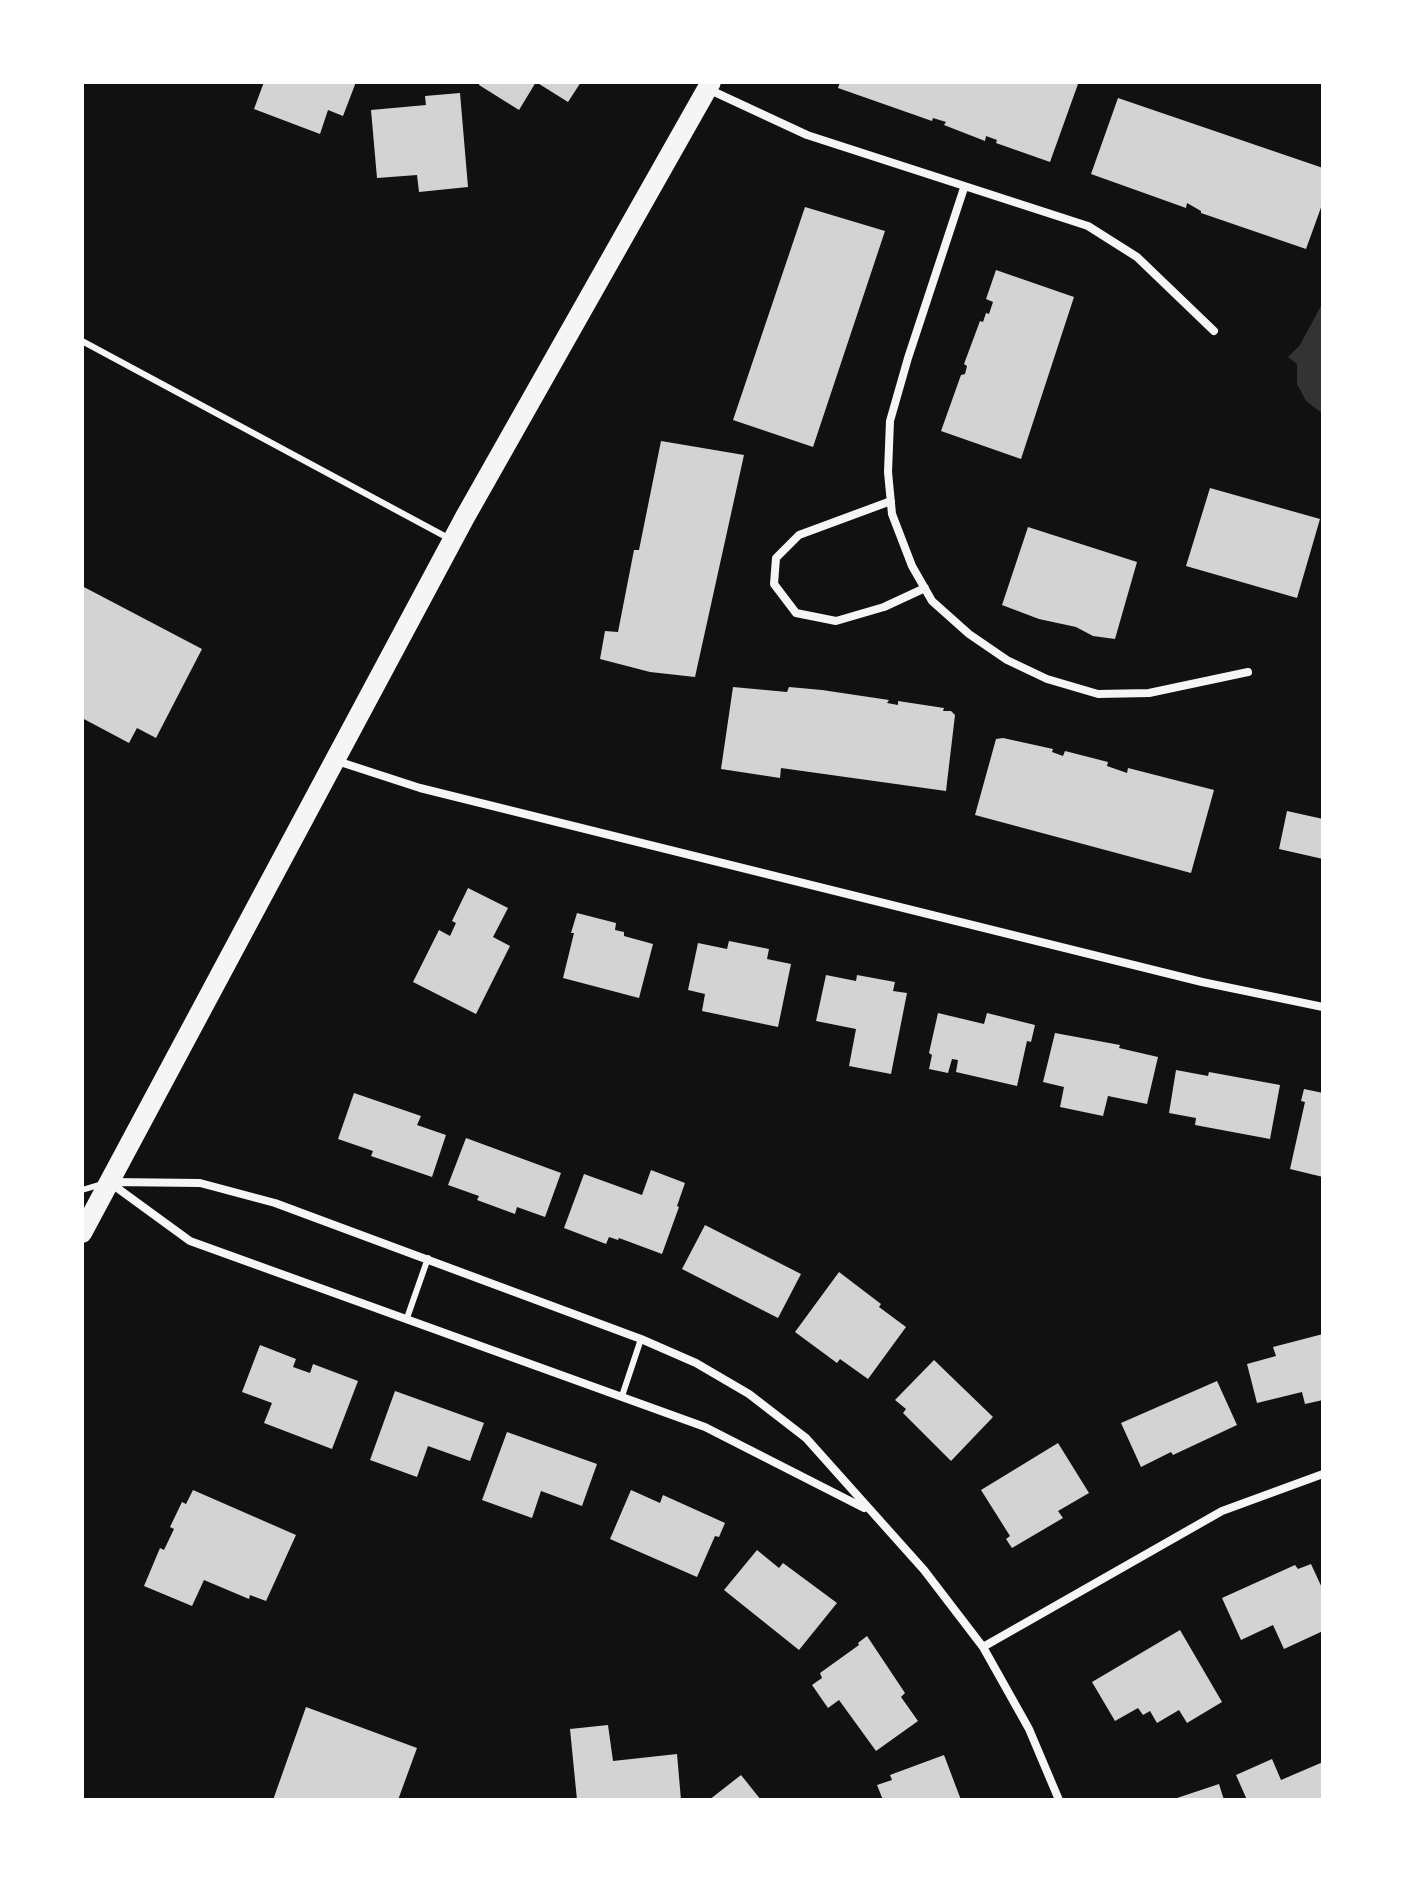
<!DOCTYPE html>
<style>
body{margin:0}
#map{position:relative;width:1405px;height:1882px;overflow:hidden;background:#111;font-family:Commissioner,sans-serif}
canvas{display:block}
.frame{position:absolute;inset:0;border:84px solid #fff;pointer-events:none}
</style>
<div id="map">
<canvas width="1405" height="1882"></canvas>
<div class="frame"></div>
</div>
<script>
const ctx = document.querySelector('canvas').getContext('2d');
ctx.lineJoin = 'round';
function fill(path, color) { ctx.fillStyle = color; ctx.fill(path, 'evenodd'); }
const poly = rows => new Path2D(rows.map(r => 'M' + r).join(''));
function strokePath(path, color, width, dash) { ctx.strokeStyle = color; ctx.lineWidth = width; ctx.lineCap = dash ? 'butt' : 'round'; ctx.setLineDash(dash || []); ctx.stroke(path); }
const water = poly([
 [1323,302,1323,414,1306,401,1297,384,1297,364,1288,357,1300,345]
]);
const building = poly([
 [264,82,356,82,343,116,328,110,320,134,254,109],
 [480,82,581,82,568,102,536,82,519,110,479,85],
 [840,82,1073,82,1078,84,1050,162,996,143,997,140,986,136,985,141,944,125,946,122,933,118,932,121,838,88],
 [460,93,468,187,419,192,417,175,377,178,371,110,426,105,425,96],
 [1118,98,1323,168,1323,202,1306,249,1201,213,1201,211,1187,203,1186,208,1091,174],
 [805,207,885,231,813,447,733,420],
 [996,270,1074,297,1021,459,941,431,961,375,965,374,967,366,964,364,980,321,983,322,986,313,989,314,993,302,986,299],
 [661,441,744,455,695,677,650,672,600,659,605,631,618,632,634,550,639,550],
 [1210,488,1320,519,1297,598,1186,566],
 [1028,527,1137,562,1115,639,1093,636,1076,627,1039,619,1002,605],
 [82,586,202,649,156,738,137,728,129,743,82,718],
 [733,687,787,692,789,687,822,690,889,700,887,703,898,705,898,701,944,708,943,711,951,711,955,715,946,791,781,768,780,778,721,769],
 [1003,738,1053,749,1052,752,1063,756,1065,751,1108,762,1107,766,1127,773,1128,768,1214,790,1191,873,975,815,996,739],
 [1287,811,1323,819,1323,859,1279,849],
 [468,888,508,908,493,937,510,946,476,1014,413,982,439,930,450,936,456,923,452,921],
 [577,913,616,923,615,930,624,932,624,936,653,944,639,998,563,978,574,933,571,933],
 [729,941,769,949,767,959,791,964,778,1027,702,1011,705,994,688,990,698,943,727,949],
 [826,975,856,981,857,975,895,982,893,991,907,993,891,1074,849,1066,856,1029,816,1021],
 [938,1013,984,1024,987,1013,1035,1025,1031,1042,1027,1041,1017,1086,956,1072,958,1060,952,1059,948,1073,929,1069,932,1055,929,1053],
 [1055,1033,1120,1045,1119,1048,1158,1057,1147,1104,1108,1096,1103,1116,1060,1107,1064,1087,1043,1082],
 [1176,1070,1208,1076,1209,1072,1280,1085,1270,1139,1195,1125,1196,1118,1169,1113],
 [1304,1089,1323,1093,1323,1177,1290,1169,1305,1102,1301,1101],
 [354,1093,421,1116,417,1125,446,1135,432,1177,371,1156,373,1151,338,1139],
 [466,1138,561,1173,545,1217,517,1207,515,1214,477,1200,479,1196,448,1185],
 [651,1170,685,1183,677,1206,679,1207,662,1254,619,1238,618,1240,609,1237,606,1244,564,1228,584,1174,642,1195],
 [705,1225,801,1274,778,1318,682,1269],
 [839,1272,881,1304,879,1307,906,1327,868,1379,840,1359,837,1363,795,1332],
 [1323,1334,1323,1400,1305,1404,1302,1392,1257,1403,1247,1364,1276,1356,1273,1347],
 [260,1345,296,1359,293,1367,310,1373,313,1364,358,1381,332,1449,264,1423,272,1403,242,1392],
 [934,1360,993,1417,951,1461,903,1413,906,1409,895,1400],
 [1217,1381,1237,1425,1173,1455,1171,1452,1141,1467,1121,1423],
 [395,1391,484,1423,470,1461,428,1446,417,1477,370,1460],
 [507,1432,597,1464,582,1506,541,1491,532,1518,482,1500],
 [1058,1443,1089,1493,1058,1511,1063,1518,1012,1548,1006,1539,1010,1536,981,1490],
 [193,1490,296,1535,266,1601,250,1595,249,1599,204,1580,192,1606,144,1586,160,1548,164,1550,174,1529,170,1527,182,1502,186,1504],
 [631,1490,660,1503,663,1495,725,1523,719,1537,715,1536,697,1577,610,1539],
 [757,1550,779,1568,783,1563,837,1603,799,1650,724,1590],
 [1311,1564,1323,1590,1323,1631,1284,1649,1273,1625,1241,1640,1222,1598,1295,1565,1298,1569],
 [1180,1630,1222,1702,1187,1723,1179,1710,1157,1723,1150,1711,1143,1715,1138,1708,1115,1721,1092,1682],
 [867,1636,905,1693,901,1697,918,1721,876,1751,839,1700,828,1708,812,1685,822,1678,820,1673,859,1645,858,1643],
 [306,1707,417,1748,398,1800,273,1800],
 [608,1725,613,1761,677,1754,681,1800,577,1800,570,1729],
 [944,1755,961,1800,883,1800,877,1785,892,1780,890,1775],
 [1272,1759,1281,1780,1323,1762,1323,1800,1247,1800,1236,1775],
 [741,1775,761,1800,709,1800],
 [1219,1784,1224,1800,1174,1800,1174,1799]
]);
const service = poly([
 [82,341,450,539],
 [82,1190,102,1184],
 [407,1318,428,1258],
 [622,1396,641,1339]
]);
const minor = poly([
 [708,89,807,135,1088,226,1137,257,1214,331],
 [964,188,908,358,890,421,888,472,892,514,912,566,932,601,969,634,1007,660,1047,679,1098,694,1149,693,1248,672],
 [891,501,799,535,776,558,774,584,796,613,836,621,884,607,925,588],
 [337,761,420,788,1202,982,1323,1007],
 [109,1182,190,1241,705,1427,864,1508],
 [111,1182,200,1183,275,1203,641,1339,696,1363,749,1394,806,1438,924,1570,983,1647,1029,1729,1059,1800],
 [983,1647,1222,1511,1323,1474]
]);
const primary = poly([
 [82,1233,465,517,711,82]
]);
fill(water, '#333');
fill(building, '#d3d3d3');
strokePath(service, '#f5f5f5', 6);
strokePath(minor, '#f5f5f5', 8);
strokePath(primary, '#f5f5f5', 20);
</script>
